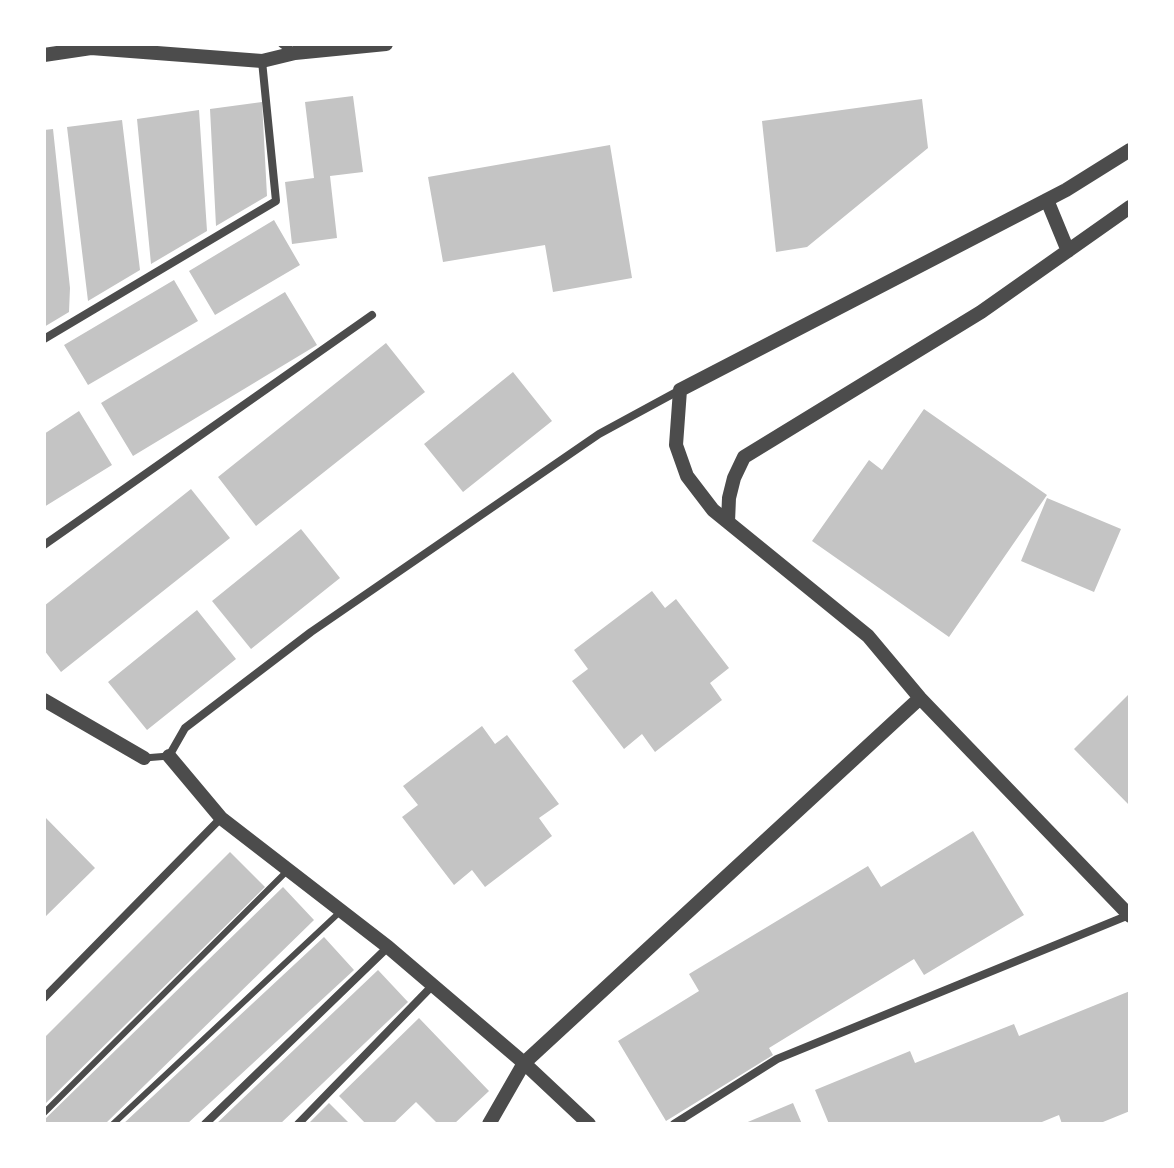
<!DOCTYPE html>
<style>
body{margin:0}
#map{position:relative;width:1174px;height:1168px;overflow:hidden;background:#fff;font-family:Mulish,sans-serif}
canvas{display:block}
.frame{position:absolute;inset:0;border:46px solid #fff;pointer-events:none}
</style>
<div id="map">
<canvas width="1174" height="1168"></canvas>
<div class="frame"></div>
</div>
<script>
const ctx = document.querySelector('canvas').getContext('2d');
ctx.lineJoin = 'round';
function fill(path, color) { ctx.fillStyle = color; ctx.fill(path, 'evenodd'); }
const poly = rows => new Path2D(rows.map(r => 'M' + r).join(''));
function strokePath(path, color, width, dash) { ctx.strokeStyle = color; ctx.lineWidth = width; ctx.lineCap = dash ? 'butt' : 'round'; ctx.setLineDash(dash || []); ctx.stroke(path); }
const building = poly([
 [353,96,363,172,330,176,337,238,292,244,285,182,314,178,305,102],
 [922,99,928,148,807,247,776,252,762,121],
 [262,102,267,196,216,226,210,109],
 [199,110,207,231,151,264,137,119],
 [122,120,140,270,88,301,67,127],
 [53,129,70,288,69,312,44,327,44,130],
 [610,145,632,278,553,292,545,245,443,262,428,177],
 [274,220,300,265,215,315,189,271],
 [174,280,198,321,88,385,64,345],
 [285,292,317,345,133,456,101,403],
 [386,343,425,392,256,526,218,477],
 [513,372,552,421,463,492,424,444],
 [924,409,1047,495,949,637,812,541,869,460,882,470],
 [79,411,112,465,44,507,44,434],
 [191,489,230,538,61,672,44,650,44,606],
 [1047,498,1121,529,1094,592,1021,561],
 [301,529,340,578,251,649,212,601],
 [652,591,665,608,676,599,729,668,710,683,722,700,655,752,642,734,624,749,572,681,588,669,574,650],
 [197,610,236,659,147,730,108,682],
 [1130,693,1130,806,1074,749],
 [482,726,495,744,507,735,559,804,539,818,552,836,485,887,472,870,454,885,402,817,418,805,403,786],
 [44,816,95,868,44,918],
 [973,831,1024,915,924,975,914,959,769,1048,773,1055,666,1121,618,1041,699,991,689,974,868,866,881,887],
 [230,852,265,887,44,1105,44,1038],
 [283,887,314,920,105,1124,44,1124,44,1120],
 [324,937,354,970,187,1124,123,1124],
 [378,970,408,1002,280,1124,216,1124],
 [1130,991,1130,1111,1098,1124,1062,1124,1059,1115,1037,1124,829,1124,815,1090,910,1051,915,1063,1014,1024,1019,1036],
 [419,1018,489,1091,454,1124,438,1124,416,1102,393,1124,366,1124,339,1096],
 [329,1103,350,1124,308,1124],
 [793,1103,802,1124,743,1124]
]);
const service = poly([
 [44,1113,288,870],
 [113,1124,342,910]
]);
const pedestrian = poly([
 [144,758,169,756]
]);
const minor = poly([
 [282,44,295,53,298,44],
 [44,339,276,201,262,61],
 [44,545,372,315],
 [169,756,185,728,311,632,599,434,680,390],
 [44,998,221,818],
 [205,1124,388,947],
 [298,1124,433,985],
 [674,1124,777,1059,1129,915]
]);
const tertiary = poly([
 [44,55,91,48,262,61,295,53,386,44],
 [1130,150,1066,190,680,390,676,445,687,476,713,510,868,636,920,698,1130,916],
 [1047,200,1068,251],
 [728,522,729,498,734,478,744,457,981,312,1130,207],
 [44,700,144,758],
 [169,756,221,818,388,947,524,1063,589,1124],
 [489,1124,524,1063,920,698]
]);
fill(building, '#c4c4c4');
strokePath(service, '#4c4c4c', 6);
strokePath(pedestrian, '#4c4c4c', 7);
strokePath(minor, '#4c4c4c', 8);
strokePath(tertiary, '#4c4c4c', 14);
</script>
